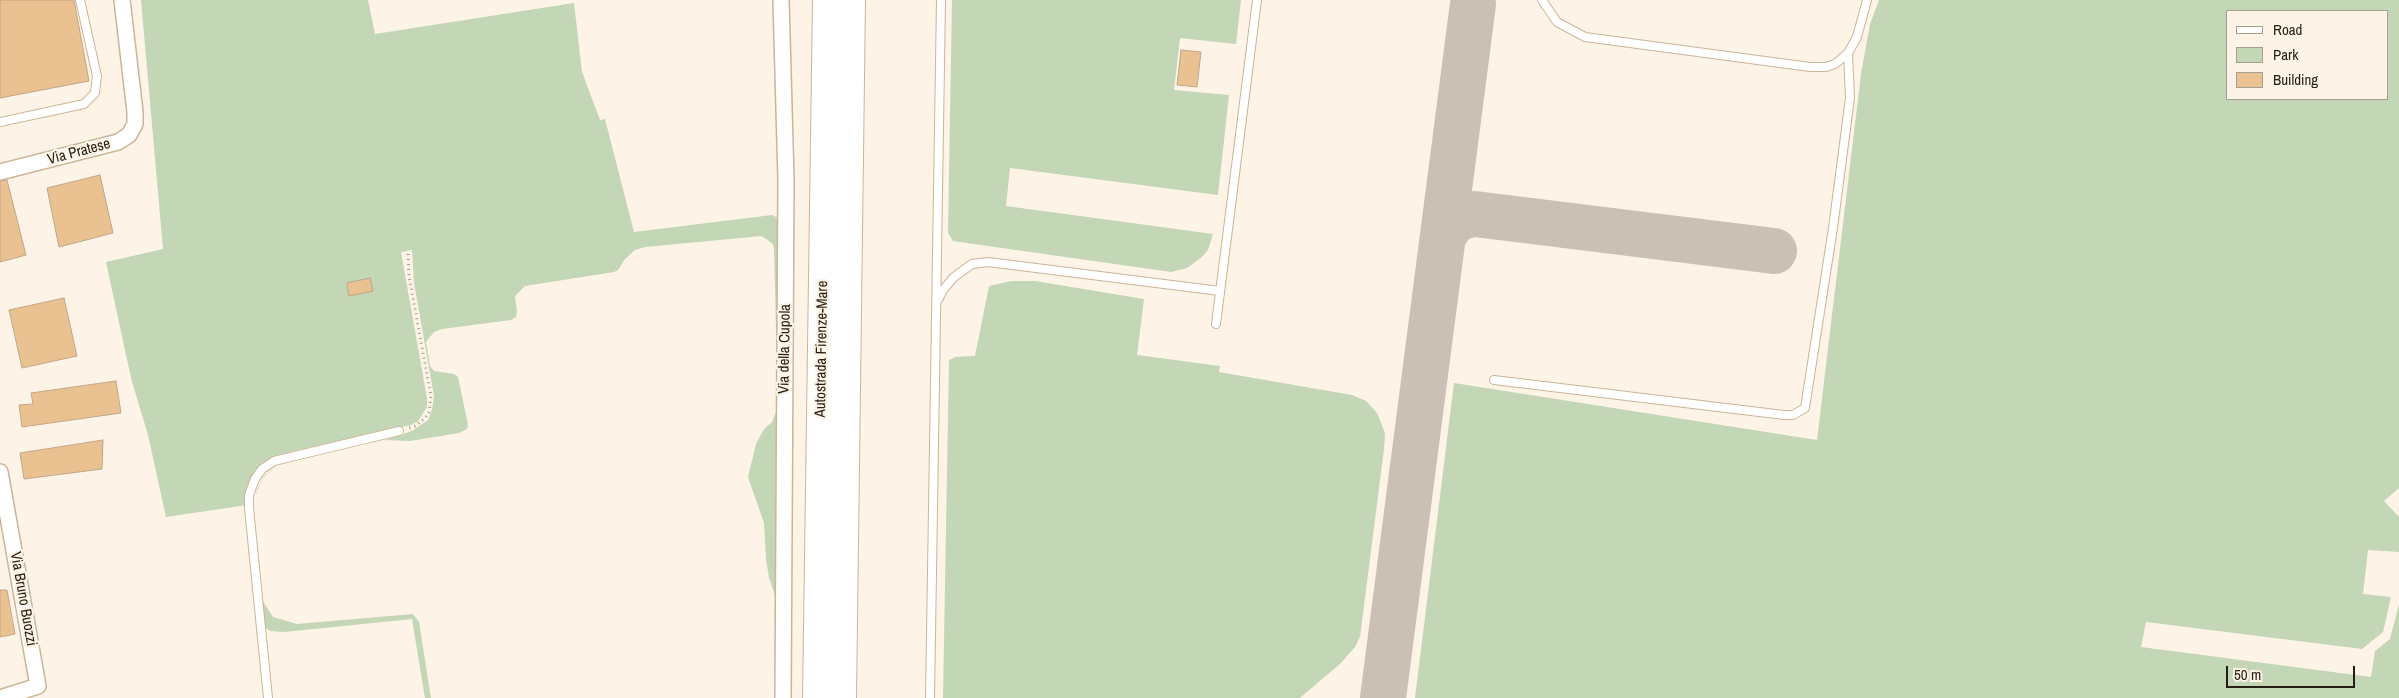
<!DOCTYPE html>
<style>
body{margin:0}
#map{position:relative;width:2399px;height:698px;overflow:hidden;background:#fdf3e7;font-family:"Archivo Narrow",sans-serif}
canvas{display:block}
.legend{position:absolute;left:2226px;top:10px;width:162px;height:90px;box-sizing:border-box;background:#fdf3e7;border:1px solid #a79e92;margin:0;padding:6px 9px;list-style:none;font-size:15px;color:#271e13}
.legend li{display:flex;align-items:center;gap:10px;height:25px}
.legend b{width:25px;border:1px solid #a79e92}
.scale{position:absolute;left:2226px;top:666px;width:129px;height:22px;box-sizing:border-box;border:2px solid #271e13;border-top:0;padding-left:6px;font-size:15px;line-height:18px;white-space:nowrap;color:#271e13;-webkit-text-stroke:4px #fdf3e7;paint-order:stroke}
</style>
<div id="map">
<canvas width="2399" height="698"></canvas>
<ul class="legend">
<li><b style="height:6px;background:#fff"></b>Road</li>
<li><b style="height:14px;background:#c3d6b5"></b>Park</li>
<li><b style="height:14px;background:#eac191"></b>Building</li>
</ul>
<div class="scale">50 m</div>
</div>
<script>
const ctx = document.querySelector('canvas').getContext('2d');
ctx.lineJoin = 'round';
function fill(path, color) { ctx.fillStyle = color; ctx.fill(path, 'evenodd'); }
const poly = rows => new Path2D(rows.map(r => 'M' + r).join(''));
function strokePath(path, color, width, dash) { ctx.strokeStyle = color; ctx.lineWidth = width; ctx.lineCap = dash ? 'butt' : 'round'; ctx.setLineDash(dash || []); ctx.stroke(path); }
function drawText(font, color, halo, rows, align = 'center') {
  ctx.font = font + ' "Archivo Narrow",sans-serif'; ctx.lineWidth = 4.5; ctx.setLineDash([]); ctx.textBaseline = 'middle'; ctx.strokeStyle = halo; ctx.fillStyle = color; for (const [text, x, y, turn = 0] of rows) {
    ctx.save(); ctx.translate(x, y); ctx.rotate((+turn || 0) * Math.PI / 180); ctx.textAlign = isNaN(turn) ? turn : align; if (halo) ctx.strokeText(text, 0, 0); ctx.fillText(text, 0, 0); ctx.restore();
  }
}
const green = poly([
 [141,0,368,0,375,34,574,3,582,72,600,120,605,119,634,232,772,215,778,218,779,698,775,698,777,601,769,578,766,559,764,523,748,477,756,444,764,429,772,422,778,407,774,248,773,244,762,236,645,247,635,250,625,259,618,270,614,272,525,286,515,296,517,312,516,317,511,320,442,329,434,332,426,342,430,366,434,371,454,374,458,377,468,425,467,429,459,433,410,441,386,440,367,443,303,458,277,466,263,478,256,494,255,526,262,600,273,617,297,624,413,614,419,622,431,698,425,698,412,619,284,632,270,631,266,628,264,623,255,526,256,493,263,477,277,466,287,462,303,458,367,443,385,440,412,431,428,420,432,410,434,396,414,283,412,250,401,252,427,398,427,407,418,421,411,425,290,452,278,457,266,463,247,505,166,517,148,435,131,378,106,262,163,249],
 [952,0,1241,0,1236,44,1180,38,1174,90,1229,95,1218,195,1010,168,1006,206,1213,234,1208,250,1202,257,1187,268,1171,272,953,241,948,233],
 [1879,0,2399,0,2399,488,2384,501,2399,517,2399,552,2368,550,2363,594,2391,597,2383,632,2362,649,2146,622,2141,647,2371,677,2375,651,2390,639,2399,604,2399,698,1415,698,1454,383,1817,440,1861,74,1870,24],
 [2228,11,2388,11,2388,99,2228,99],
 [1011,281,1035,281,1144,299,1137,355,1220,366,1219,372,1352,395,1366,401,1377,413,1385,433,1384,449,1360,637,1355,647,1341,663,1300,698,943,698,949,360,955,357,975,356,989,286]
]);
const taxiway = poly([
 [1443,236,1453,222,1460,217,1475,214,1774,251],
 [1383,698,1473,4]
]);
const building = poly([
 [0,0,74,0,89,81,0,98,0,0],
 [1181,50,1201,52,1197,87,1177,85,1181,50],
 [100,175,113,233,59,247,47,188,100,175],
 [7,180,26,255,0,262,0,181,7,180],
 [370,278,373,291,349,296,347,283,370,278],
 [64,298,77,356,22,368,9,310,64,298],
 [116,381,121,413,22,427,19,405,33,404,31,393,116,381],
 [103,440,102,469,24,479,20,453,103,440],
 [0,590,7,590,15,634,0,637,0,590]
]);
const path = poly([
 [408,254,409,276,431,396,429,412,425,418,415,426,409,428]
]);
const service = poly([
 [1542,0,1557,22,1585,37,1810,67,1826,67,1835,64,1848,53],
 [0,122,84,104,95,93,97,76,80,0],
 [938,300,943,290,954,277,972,264,988,262,1220,291],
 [1216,324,1257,0],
 [1494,380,1784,415,1793,415,1805,408,1833,228,1850,98,1848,53,1857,37,1867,0],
 [268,698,249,508,249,495,255,479,262,469,274,461,399,431],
 [930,698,941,0]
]);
const minor = poly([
 [781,0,786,180,783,698],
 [0,172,118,142,129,135,135,124,135,112,122,0],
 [0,472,38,686,0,698]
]);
const motorway = poly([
 [817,698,827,0],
 [842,698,851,0]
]);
const streetNames = [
 ["Via Pratese",79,152,-15],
 ["Via della Cupola",785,349,-89],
 ["Autostrada Firenze-Mare",822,349,-89],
 ["Via Bruno Buozzi",23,599,80]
];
fill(green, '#c3d6b5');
strokePath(taxiway, '#cac0b4', 46);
fill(building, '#eac191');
strokePath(building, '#c0a78a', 1);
strokePath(service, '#cdb496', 10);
strokePath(minor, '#cdb496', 18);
strokePath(motorway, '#cdb496', 30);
strokePath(path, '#a69d91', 3, [1, 4]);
strokePath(service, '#fff', 8);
strokePath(minor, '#fff', 15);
strokePath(motorway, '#fff', 28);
drawText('15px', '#271e13', '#fdf3e7', streetNames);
</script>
